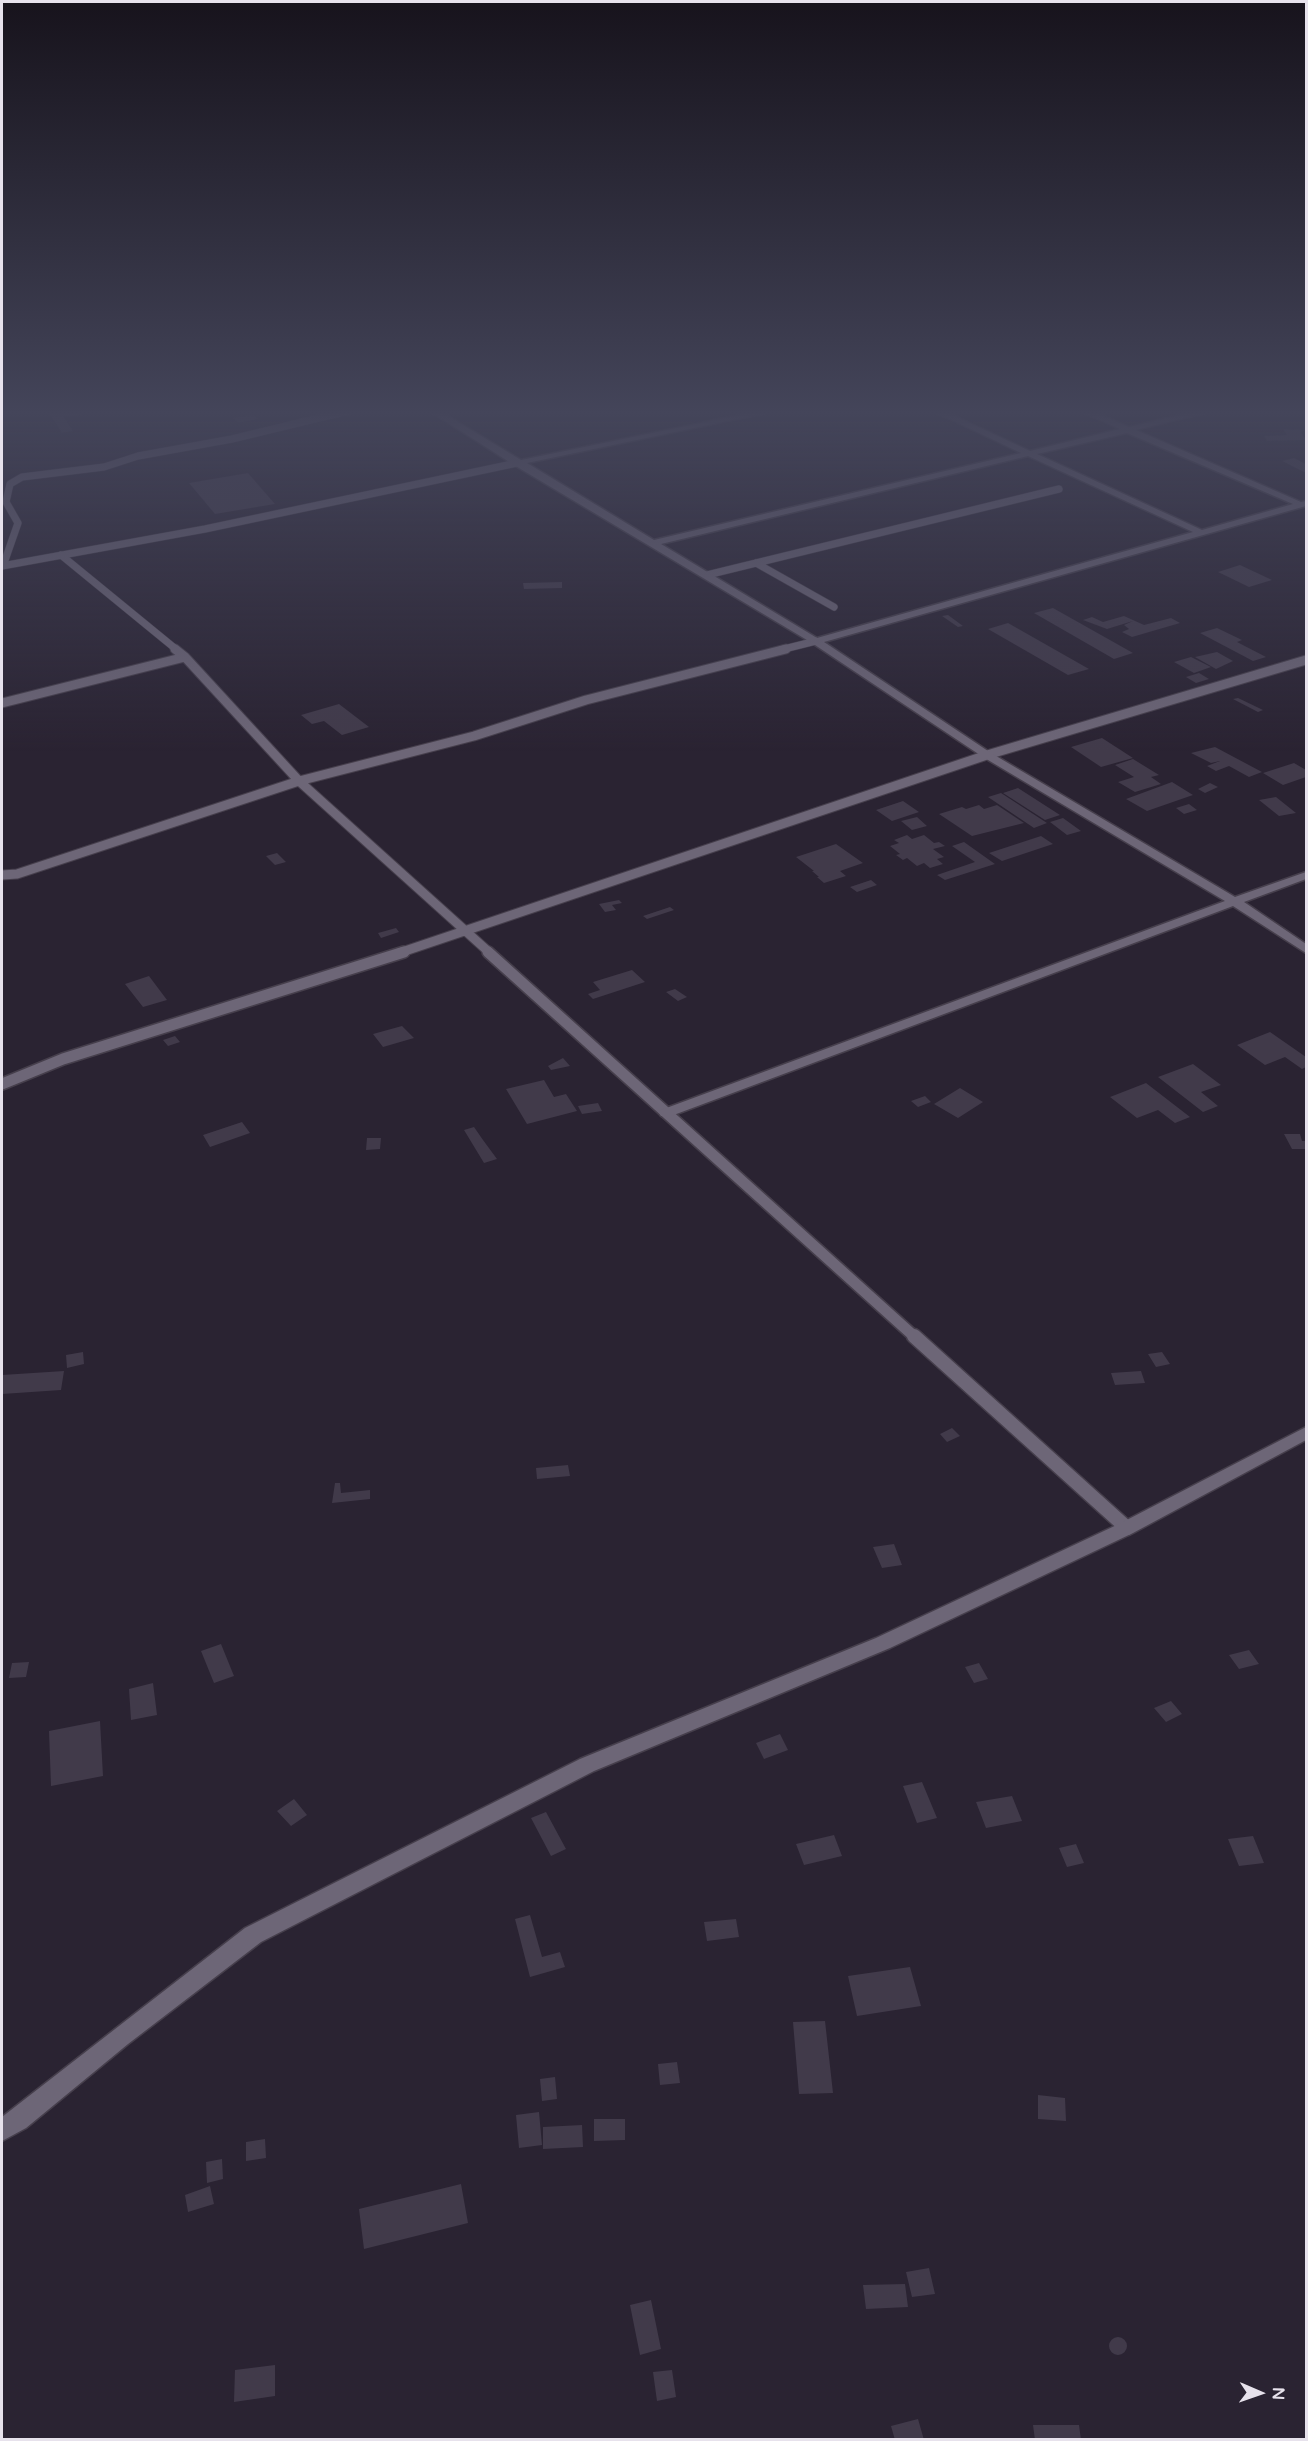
<!DOCTYPE html>
<style>
body{margin:0}
#map{position:relative;width:1308px;height:2441px;overflow:hidden;background:#2a2332;font-family:"Varela Round",sans-serif}
canvas{display:block}
.frame{position:absolute;inset:0;border:3px solid #e7e2ec;pointer-events:none}
.north{position:absolute;left:1230px;top:2363px;width:60px;height:60px;-webkit-text-stroke:4px #2a2332;paint-order:stroke;rotate:92deg;font-size:16px;font-weight:700;line-height:24px;text-align:center;color:#e7e2ec}
.north::after{content:'';display:block;margin:auto;width:21px;height:27px;background:#e7e2ec;clip-path:polygon(50% 0,100% 100%,50% 72%,0 100%)}
</style>
<div id="map">
<canvas width="1308" height="2441"></canvas>
<div class="frame"></div>
<div class="north">N</div>
</div>
<script>
const ctx = document.querySelector('canvas').getContext('2d');
ctx.lineJoin = 'round';
function fill(path, color) { ctx.fillStyle = color; ctx.fill(path, 'evenodd'); }
const poly = rows => new Path2D(rows.map(r => 'M' + r).join(''));
function strokePath(path, color, width, dash) { ctx.strokeStyle = color; ctx.lineWidth = width; ctx.lineCap = dash ? 'butt' : 'round'; ctx.setLineDash(dash || []); ctx.stroke(path); }
const building = poly([
 [47,410,101,410,101,411,64,417,73,431,62,433],
 [253,415,258,419,238,423,233,418],
 [1283,429,1306,430,1301,432,1306,440,1267,441,1264,436,1287,435],
 [1294,458,1306,464,1306,473,1282,461],
 [248,473,275,504,215,514,189,483],
 [1240,565,1272,580,1249,587,1218,572],
 [562,582,562,588,524,589,523,583],
 [1053,608,1133,653,1114,659,1034,613],
 [948,615,963,626,958,627,942,616],
 [1124,616,1144,625,1171,618,1180,623,1132,637,1122,632,1129,629,1124,625,1133,621,1107,629,1083,620,1092,617,1103,622],
 [1008,623,1089,669,1068,675,988,629],
 [1217,628,1242,640,1237,642,1266,657,1253,661,1200,633],
 [1217,652,1233,661,1216,669,1195,657],
 [1191,657,1211,667,1194,673,1174,662],
 [1199,673,1209,679,1196,683,1186,677],
 [1238,698,1263,710,1258,712,1233,699],
 [339,704,369,727,342,735,324,721,312,724,301,715],
 [1102,738,1133,758,1101,767,1071,747],
 [1215,747,1262,772,1249,777,1229,766,1216,771,1207,766,1220,761,1211,763,1191,753],
 [1133,759,1159,775,1151,777,1161,784,1135,792,1118,782,1134,777,1115,765],
 [1294,763,1306,770,1306,777,1283,785,1263,773],
 [1172,782,1193,795,1147,811,1126,799],
 [1210,783,1218,787,1205,793,1198,789],
 [1018,788,1060,815,1045,820,1003,793],
 [1001,793,1047,823,1034,828,988,797],
 [1276,797,1296,813,1279,816,1259,800],
 [903,801,919,812,892,821,876,810],
 [1189,804,1197,810,1184,814,1176,808],
 [979,805,984,809,997,805,1024,823,972,836,939,814,962,807,966,809],
 [917,817,927,826,912,830,901,821],
 [1063,818,1081,831,1067,835,1050,822],
 [907,835,912,839,924,835,934,843,939,842,945,846,933,849,944,857,937,859,943,864,930,868,924,863,917,866,907,858,903,860,896,855,900,854,890,846,899,843,894,840],
 [1041,836,1053,844,1002,861,989,853],
 [964,842,995,864,945,880,937,875,975,862,952,846],
 [836,844,863,863,840,871,846,876,824,883,817,877,819,877,812,871,814,871,796,857],
 [277,853,286,862,275,865,266,856],
 [871,880,877,885,857,892,850,887],
 [619,900,622,903,612,905,616,910,605,912,599,904],
 [670,907,674,910,647,919,643,916],
 [396,928,399,932,381,938,378,933],
 [632,970,645,982,593,999,588,994,600,990,593,982],
 [149,976,167,1000,143,1007,125,984],
 [675,989,687,997,678,1001,666,992],
 [402,1026,414,1038,383,1047,373,1034],
 [1270,1032,1306,1057,1306,1067,1302,1069,1285,1057,1265,1065,1237,1045],
 [175,1036,180,1042,168,1046,163,1040],
 [563,1058,570,1066,551,1070,548,1066],
 [1193,1064,1221,1085,1201,1092,1218,1106,1203,1112,1158,1077],
 [544,1080,554,1097,566,1094,577,1111,527,1124,506,1089],
 [1146,1083,1190,1117,1175,1123,1158,1110,1137,1118,1110,1097],
 [960,1088,983,1102,958,1118,934,1104],
 [925,1096,931,1102,918,1107,911,1101],
 [598,1103,602,1111,582,1114,578,1106],
 [242,1122,250,1133,210,1147,203,1135],
 [474,1127,483,1140,497,1159,484,1163,464,1130],
 [1284,1134,1300,1134,1302,1141,1306,1141,1306,1149,1292,1149],
 [367,1138,381,1138,380,1149,366,1150],
 [83,1352,84,1364,67,1368,66,1355],
 [1162,1352,1170,1364,1156,1367,1148,1354],
 [64,1371,61,1390,2,1394,2,1375],
 [1141,1371,1145,1383,1115,1385,1111,1373],
 [952,1428,960,1436,947,1442,940,1434],
 [568,1465,570,1476,537,1479,536,1468],
 [335,1483,340,1483,341,1493,370,1490,370,1499,332,1503],
 [894,1544,902,1565,882,1568,873,1547],
 [221,1644,234,1676,214,1683,201,1651],
 [1249,1650,1259,1664,1239,1669,1229,1655],
 [29,1662,26,1677,9,1678,12,1663],
 [979,1663,988,1679,974,1683,965,1667],
 [153,1683,157,1715,131,1720,129,1689],
 [1171,1701,1182,1714,1166,1722,1154,1708],
 [100,1721,103,1776,51,1786,49,1731],
 [780,1734,788,1750,764,1759,756,1743],
 [922,1782,937,1818,917,1823,903,1786],
 [1012,1796,1022,1821,986,1828,976,1802],
 [294,1799,307,1815,291,1826,277,1811],
 [546,1812,566,1849,551,1856,531,1818],
 [834,1835,842,1856,804,1865,796,1844],
 [1253,1836,1264,1863,1239,1866,1228,1839],
 [1076,1844,1084,1863,1067,1867,1059,1848],
 [530,1915,542,1957,560,1952,565,1967,530,1977,515,1919],
 [736,1919,739,1937,707,1941,704,1922],
 [910,1967,921,2006,857,2016,848,1976],
 [825,2021,833,2093,799,2094,793,2022],
 [677,2062,680,2083,660,2085,658,2064],
 [555,2077,557,2099,542,2101,540,2079],
 [1038,2095,1065,2098,1066,2121,1038,2119],
 [539,2112,542,2145,519,2148,516,2115],
 [594,2119,625,2119,625,2140,594,2141],
 [582,2125,583,2147,543,2149,543,2127],
 [265,2139,266,2158,246,2161,246,2142],
 [222,2159,223,2179,207,2183,206,2162],
 [461,2184,468,2223,364,2249,359,2209],
 [210,2186,214,2204,188,2212,185,2195],
 [929,2268,935,2294,912,2297,906,2272],
 [905,2284,908,2307,866,2309,863,2285],
 [651,2300,661,2349,640,2355,630,2305],
 '1109 2346a9 9 0 1 1 18 0a9 9 0 1 1-18 0Z',
 [275,2365,275,2396,234,2402,235,2370],
 [672,2370,676,2397,657,2401,653,2372],
 [918,2419,924,2440,895,2440,891,2426],
 [1033,2425,1079,2425,1081,2440,1035,2440]
]);
const laneFar3 = poly([
 [61,555,177,650],
 [756,563,834,607],
 [2,566,205,529,517,463],
 [3,566,18,523,6,502,10,484,22,477,104,467,138,456,232,439,352,410],
 [707,575,1059,489],
 [780,650,816,641]
]);
const laneFar2 = poly([
 [175,649,185,657],
 [2,703,185,657,299,781,490,953],
 [2,875,17,874,299,781,474,736,586,700,786,649],
 [399,953,987,755,1306,660]
]);
const laneFar1 = poly([
 [488,952,916,1338],
 [2,1084,63,1059,404,952]
]);
const lane = poly([
 [914,1336,1127,1528]
]);
const street = poly([
 [428,410,438,410,521,460,764,410,780,410,527,463,654,540,1021,453,931,410,942,410,1030,451,1120,429,1078,410,1089,410,1129,427,1202,410,1216,410,1136,430,1301,502,1306,501,1306,506,824,642,991,753,1235,897,1306,872,1306,879,1244,902,1306,944,1306,953,1233,906,671,1116,661,1116,659,1113,661,1110,1225,901,983,757,812,643,514,465,428,410],
 [1127,433,1293,504,1202,530,1037,454,1127,433],
 [1028,456,1193,532,817,638,661,544,1028,456],
 [1306,1427,1306,1440,1133,1533,890,1648,594,1771,261,1942,128,2044,26,2128,2,2141,2,2117,245,1928,580,1759,876,1638,1121,1523,1306,1427]
]);
fill(building, '#413a4a');
strokePath(laneFar3, '#463f4c', 8);
strokePath(laneFar2, '#463f4c', 11);
strokePath(laneFar1, '#463f4c', 14);
strokePath(lane, '#463f4c', 17);
strokePath(street, '#463f4c', 3);
strokePath(laneFar3, '#6d6677', 7);
strokePath(laneFar2, '#6d6677', 9);
strokePath(laneFar1, '#6d6677', 11);
strokePath(lane, '#6d6677', 14);
fill(street, '#6d6677');
const sky = ctx.createLinearGradient(0, 0, 0, 752);
sky.addColorStop(0, '#17131c');
sky.addColorStop(0.55, '#44455a');
sky.addColorStop(1, '#44455a00');
ctx.fillStyle = sky;
ctx.fillRect(0, 0, 1308, 752);
</script>
